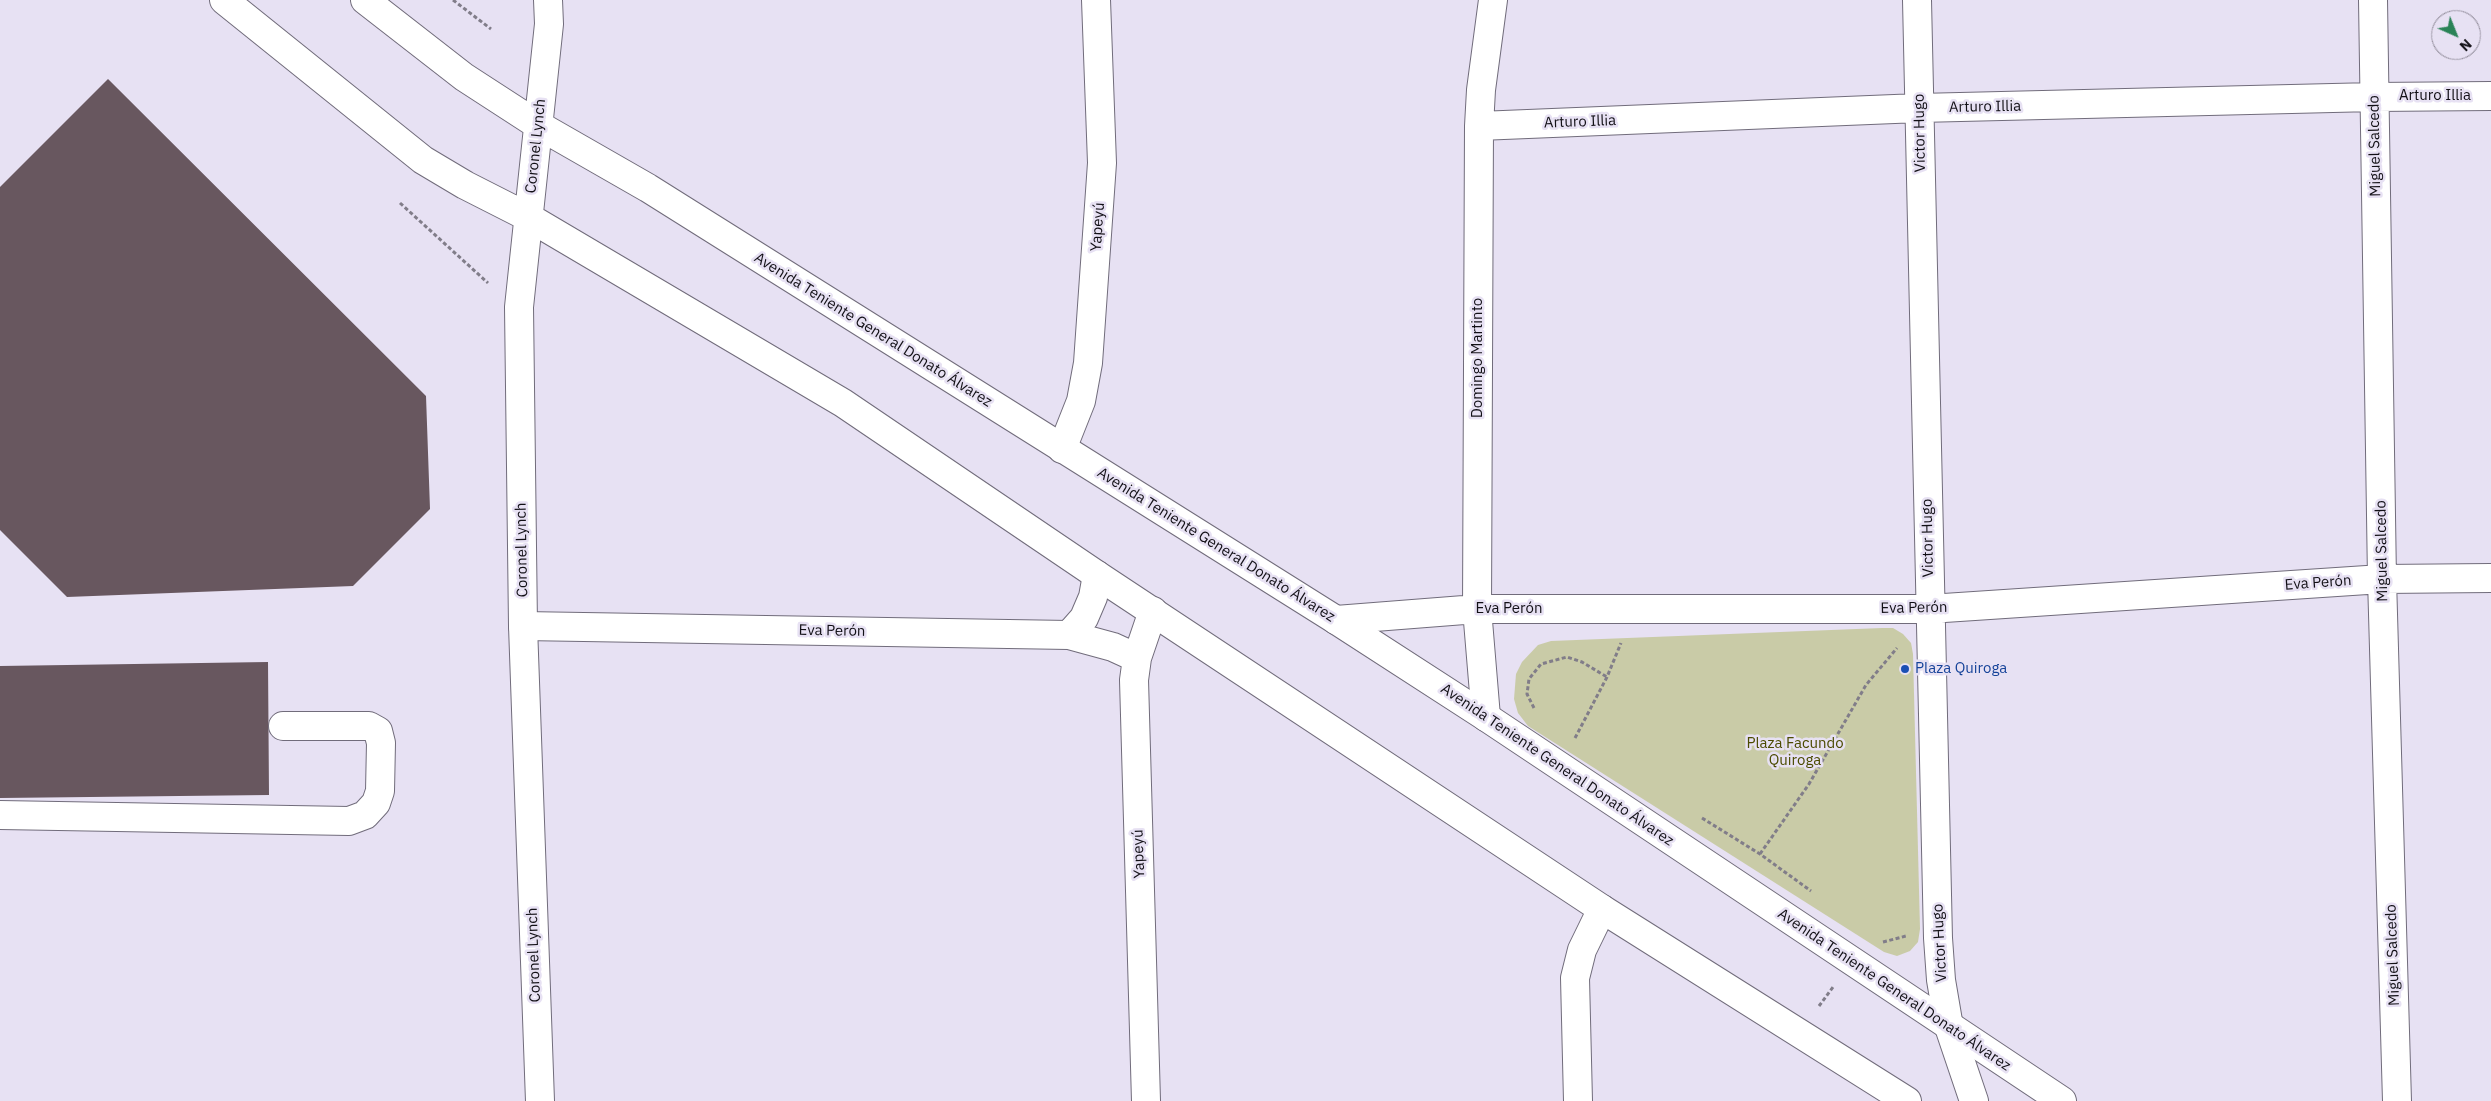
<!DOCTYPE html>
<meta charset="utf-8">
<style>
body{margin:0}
#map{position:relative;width:2491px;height:1101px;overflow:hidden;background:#e7e1f3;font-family:"IBM Plex Sans",sans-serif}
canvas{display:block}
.north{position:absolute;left:2431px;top:10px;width:50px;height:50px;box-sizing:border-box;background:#e7e1f3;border:1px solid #928d9b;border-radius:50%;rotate:136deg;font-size:14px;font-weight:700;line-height:20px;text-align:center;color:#121016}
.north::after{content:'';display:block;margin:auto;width:18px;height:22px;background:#2a8357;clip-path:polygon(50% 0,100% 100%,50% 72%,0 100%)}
</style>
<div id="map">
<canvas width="2491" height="1101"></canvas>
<div class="north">N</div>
</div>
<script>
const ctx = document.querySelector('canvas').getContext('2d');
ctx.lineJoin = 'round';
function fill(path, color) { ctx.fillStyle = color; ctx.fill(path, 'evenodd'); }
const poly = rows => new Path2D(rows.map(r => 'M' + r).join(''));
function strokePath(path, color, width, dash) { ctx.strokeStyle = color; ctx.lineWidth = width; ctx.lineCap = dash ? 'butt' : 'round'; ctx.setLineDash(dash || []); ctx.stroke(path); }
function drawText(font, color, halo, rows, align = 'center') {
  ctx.font = font + ' "IBM Plex Sans",sans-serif'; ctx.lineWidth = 5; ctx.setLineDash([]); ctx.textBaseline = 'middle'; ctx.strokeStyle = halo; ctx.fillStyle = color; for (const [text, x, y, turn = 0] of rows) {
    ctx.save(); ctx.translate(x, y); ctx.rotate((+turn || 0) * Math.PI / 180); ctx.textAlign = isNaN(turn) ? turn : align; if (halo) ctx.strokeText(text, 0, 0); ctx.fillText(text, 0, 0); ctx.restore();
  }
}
const green = poly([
 [1882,628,1893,628,1903,634,1911,643,1913,654,1920,929,1918,942,1910,951,1897,956,1884,952,1528,726,1518,713,1514,699,1516,674,1522,662,1538,645,1551,641]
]);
const building = poly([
 [108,79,426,396,430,509,353,586,67,597,0,530,0,187],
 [268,662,269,795,0,798,0,666]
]);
const path = poly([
 [453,0,491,29],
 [400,203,488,283],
 [1534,708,1527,694,1529,679,1541,664,1567,657,1582,662,1607,677],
 [1575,738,1607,677,1621,643],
 [1702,818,1760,854,1811,891],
 [1760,854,1809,784,1866,685,1897,648],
 [1883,942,1906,936],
 [1819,1006,1833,987]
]);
const minor = poly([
 [1917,0,1938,938,1941,980,1949,1027,1974,1101],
 [2373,0,2382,579,2397,1101],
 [1479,126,1919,108,2374,97,2491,96],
 [1062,449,1081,401,1088,363,1102,163,1096,0],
 [1336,620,1477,609,1929,609,2382,579,2491,578],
 [523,626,1069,635,1113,647,1137,658],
 [1069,635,1084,618,1093,597,1097,575],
 [1486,717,1477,609,1479,126,1481,90,1493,0],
 [0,815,349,821,365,815,376,803,380,791,381,743,378,731,369,726,283,726],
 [1146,1101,1134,680,1137,658,1153,611],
 [1578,1101,1575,978,1582,950,1602,909]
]);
const major = poly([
 [224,0,423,160,465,185,528,217,843,403,1097,575,1602,909,1907,1101],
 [365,0,464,77,538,125,648,188,1336,620,1486,717,2062,1101],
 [540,1101,523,626,519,307,549,24,548,0]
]);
const markers = [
 [1905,669,5,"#1a4fb4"]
];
const streetNames = [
 ["Arturo Illia",2435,96],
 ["Arturo Illia",1985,107,-1],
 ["Arturo Illia",1580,122,-2],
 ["Victor Hugo",1920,133,-91],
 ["Coronel Lynch",536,146,-84],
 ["Miguel Salcedo",2375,146,-91],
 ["Yapeyú",1098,227,-86],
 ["Avenida Teniente General Donato Álvarez",873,330,32],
 ["Domingo Martinto",1478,358,-90],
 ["Victor Hugo",1928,538,-91],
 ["Avenida Teniente General Donato Álvarez",1216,545,32],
 ["Coronel Lynch",522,550,-91],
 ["Miguel Salcedo",2382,551,-91],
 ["Eva Perón",2318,583,-4],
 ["Eva Perón",1914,608,-1],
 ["Eva Perón",1509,609],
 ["Eva Perón",832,631,1],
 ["Avenida Teniente General Donato Álvarez",1557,765,34],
 ["Yapeyú",1139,854,-92],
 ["Victor Hugo",1940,943,-93],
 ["Coronel Lynch",534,955,-92],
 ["Miguel Salcedo",2393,955,-92],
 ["Avenida Teniente General Donato Álvarez",1894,990,34]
];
const transitNames = [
 ["Plaza Quiroga",1915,669]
];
const parkNames = [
 ["Plaza Facundo",1795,744],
 ["Quiroga",1795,761]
];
fill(green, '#c9cba7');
fill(building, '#68575f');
strokePath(minor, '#716c7b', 30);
strokePath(major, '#716c7b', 30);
strokePath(path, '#817d89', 3, [4, 2.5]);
strokePath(minor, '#fff', 28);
strokePath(major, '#fff', 28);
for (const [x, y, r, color] of markers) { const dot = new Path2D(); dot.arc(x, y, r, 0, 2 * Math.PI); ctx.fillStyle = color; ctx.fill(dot); strokePath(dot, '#e7e1f3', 2); }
drawText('15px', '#121016', '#e7e1f3', streetNames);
drawText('15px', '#164399', '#e7e1f3', transitNames, 'left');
drawText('15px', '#4b4b01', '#e7e1f3', parkNames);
</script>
